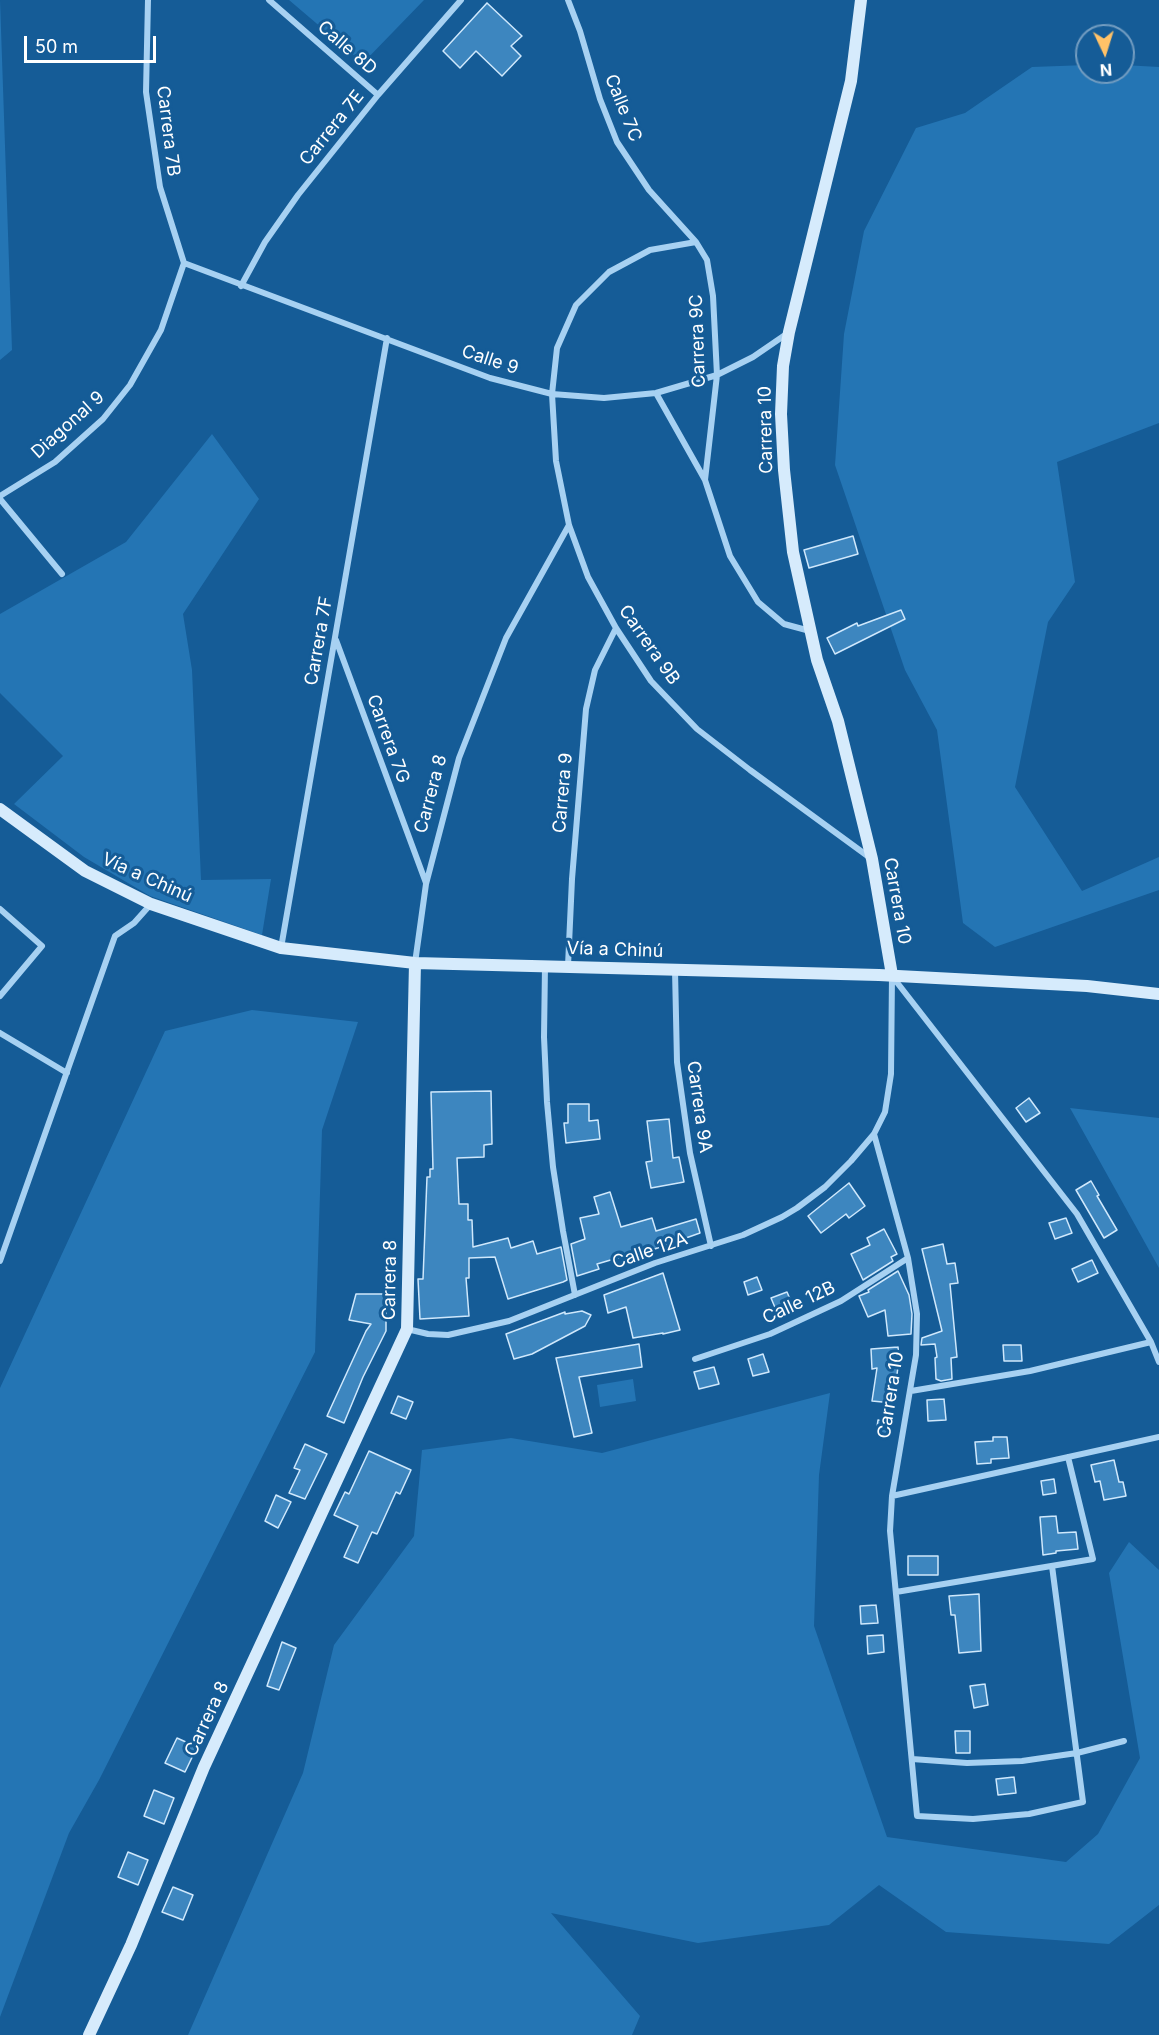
<!DOCTYPE html>
<meta charset="utf-8">
<style>
body{margin:0}
#map{position:relative;width:1159px;height:2035px;overflow:hidden;background:#155c97;font-family:Inter,sans-serif}
canvas{display:block}
.north{position:absolute;left:1075px;top:24px;width:60px;height:60px;box-sizing:border-box;background:#155c97;border:2px solid #739dc1;border-radius:50%;rotate:176deg;font-size:16px;font-weight:700;line-height:24px;text-align:center;color:#fff}
.north::after{content:'';display:block;margin:auto;width:21px;height:27px;background:#ffc268;clip-path:polygon(50% 0,100% 100%,50% 72%,0 100%)}
.scale{position:absolute;left:24px;top:36px;width:132px;height:27px;box-sizing:border-box;border:3px solid #fff;border-top:0;padding-left:8px;font-size:18px;line-height:21px;white-space:nowrap;color:#fff;-webkit-text-stroke:4px #155c97;paint-order:stroke}
</style>
<div id="map">
<canvas width="1159" height="2035"></canvas>
<div class="north">N</div>
<div class="scale">50 m</div>
</div>
<script>
const ctx = document.querySelector('canvas').getContext('2d');
ctx.lineJoin = 'round';
function fill(path, color) { ctx.fillStyle = color; ctx.fill(path, 'evenodd'); }
const poly = rows => new Path2D(rows.map(r => 'M' + r).join(''));
function strokePath(path, color, width, dash) { ctx.strokeStyle = color; ctx.lineWidth = width; ctx.lineCap = dash ? 'butt' : 'round'; ctx.setLineDash(dash || []); ctx.stroke(path); }
function drawText(font, color, halo, rows, align = 'center') {
  ctx.font = font + ' Inter,sans-serif'; ctx.lineWidth = 6; ctx.setLineDash([]); ctx.textBaseline = 'middle'; ctx.strokeStyle = halo; ctx.fillStyle = color; for (const [text, x, y, turn = 0] of rows) {
    ctx.save(); ctx.translate(x, y); ctx.rotate((+turn || 0) * Math.PI / 180); ctx.textAlign = isNaN(turn) ? turn : align; if (halo) ctx.strokeText(text, 0, 0); ctx.fillText(text, 0, 0); ctx.restore();
  }
}
const green = poly([
 [0,0,12,350,0,360],
 [289,0,424,0,363,63],
 [1087,65,1087,72,1123,72,1123,65,1159,67,1159,423,1057,462,1075,582,1048,622,1015,787,1082,891,1159,857,1159,890,995,947,963,923,937,730,905,670,835,465,844,334,864,231,916,128,965,113,1032,67],
 [212,434,259,499,183,614,192,670,201,880,271,879,262,935,150,896,84,857,14,804,63,756,0,693,0,614,126,542],
 [252,1010,358,1022,322,1130,315,1352,99,1780,69,1833,0,2017,0,1388,165,1031],
 [1070,1108,1159,1118,1159,1268,1114,1187],
 [633,1379,636,1401,600,1407,597,1385],
 [830,1393,819,1475,814,1626,887,1837,1066,1862,1098,1834,1140,1758,1109,1573,1129,1542,1159,1570,1159,1905,1109,1944,946,1932,879,1885,829,1925,698,1943,551,1913,640,2016,632,2035,188,2035,303,1773,334,1645,414,1536,422,1450,511,1438,602,1453]
]);
const building = poly([
 [487,3,522,36,511,46,521,56,502,76,476,51,460,68,443,51,487,3],
 [853,536,858,554,809,568,804,550,853,536],
 [901,610,905,619,835,654,827,638,857,623,858,626,901,610],
 [491,1091,492,1144,484,1145,484,1157,457,1158,459,1204,468,1204,468,1220,472,1220,473,1247,508,1238,511,1248,533,1241,537,1254,561,1247,567,1280,563,1282,508,1299,495,1257,469,1258,469,1278,466,1278,469,1316,420,1319,418,1279,423,1279,427,1177,430,1177,430,1169,433,1169,431,1092,491,1091],
 [1029,1098,1040,1113,1026,1122,1016,1108,1029,1098],
 [568,1104,589,1104,589,1121,598,1120,600,1139,566,1143,564,1123,568,1123,568,1104],
 [669,1119,673,1158,679,1157,684,1182,651,1188,646,1162,652,1161,647,1121,669,1119],
 [1091,1181,1099,1195,1097,1196,1117,1230,1104,1238,1076,1190,1091,1181],
 [849,1183,865,1206,849,1218,846,1214,821,1233,808,1216,849,1183],
 [610,1192,621,1227,652,1218,656,1231,696,1219,700,1233,632,1257,631,1254,597,1264,599,1269,577,1276,571,1244,585,1239,580,1218,599,1214,594,1197,610,1192],
 [1066,1218,1072,1233,1055,1239,1049,1223,1066,1218],
 [884,1229,897,1254,891,1257,893,1261,863,1280,851,1254,870,1245,867,1238,884,1229],
 [943,1244,947,1264,955,1263,958,1283,950,1284,957,1357,951,1358,952,1379,941,1381,936,1379,935,1358,937,1357,935,1344,921,1345,922,1338,942,1331,922,1249,943,1244],
 [1092,1260,1098,1273,1078,1282,1072,1269,1092,1260],
 [898,1271,909,1295,912,1314,911,1334,888,1336,885,1310,868,1317,859,1296,869,1292,868,1290,898,1271],
 [663,1273,680,1330,663,1334,663,1333,633,1338,626,1307,608,1313,604,1295,663,1273],
 [757,1277,762,1290,748,1295,744,1282,757,1277],
 [787,1292,795,1311,779,1317,771,1298,787,1292],
 [356,1294,386,1294,386,1331,363,1377,344,1423,327,1416,366,1331,371,1324,349,1320,356,1294],
 [582,1311,591,1315,585,1326,532,1354,514,1359,506,1334,565,1312,565,1314,582,1311],
 [639,1344,642,1367,579,1377,592,1433,574,1437,556,1358,639,1344],
 [1003,1345,1021,1345,1022,1361,1004,1361,1003,1345],
 [898,1347,900,1366,898,1367,893,1403,872,1401,877,1368,872,1369,871,1349,898,1347],
 [763,1354,769,1372,753,1376,748,1359,763,1354],
 [714,1367,719,1384,699,1389,694,1372,714,1367],
 [398,1396,413,1402,406,1419,391,1413,398,1396],
 [944,1399,946,1420,928,1421,927,1400,944,1399],
 [878,1420,892,1422,889,1436,876,1434,878,1420],
 [993,1437,1007,1437,1009,1458,991,1459,991,1463,977,1464,975,1442,993,1441,993,1437],
 [305,1444,327,1454,305,1499,289,1493,300,1470,294,1468,305,1444],
 [369,1451,411,1470,400,1494,396,1492,377,1534,372,1532,358,1563,344,1557,358,1526,334,1515,345,1492,349,1494,369,1451],
 [1114,1460,1119,1482,1123,1482,1126,1496,1104,1500,1100,1481,1095,1482,1091,1465,1114,1460],
 [1054,1479,1056,1493,1043,1495,1041,1481,1054,1479],
 [276,1495,291,1502,278,1528,265,1521,276,1495],
 [1056,1516,1058,1533,1076,1532,1078,1549,1056,1551,1056,1553,1043,1555,1040,1517,1056,1516],
 [908,1556,938,1556,938,1575,908,1575,908,1556],
 [979,1594,981,1651,959,1653,955,1615,951,1615,949,1596,979,1594],
 [876,1605,878,1623,861,1624,860,1606,876,1605],
 [883,1635,884,1652,868,1654,867,1636,883,1635],
 [282,1642,296,1648,279,1690,267,1686,282,1642],
 [985,1684,988,1705,974,1708,970,1686,985,1684],
 [955,1731,970,1731,970,1753,956,1753,955,1731],
 [177,1738,197,1747,185,1772,165,1763,177,1738],
 [1014,1777,1016,1793,998,1795,996,1779,1014,1777],
 [154,1790,174,1798,164,1824,144,1816,154,1790],
 [128,1852,148,1860,138,1885,118,1877,128,1852],
 [173,1887,193,1895,183,1920,162,1912,173,1887]
]);
const street = poly([
 [148,0,146,92,160,187,184,263],
 [269,0,378,95],
 [568,0,580,31,600,99,617,142,649,190,696,242,707,260,713,296,717,375,705,480],
 [696,242,650,250,609,272,576,305,557,348,552,394,556,461,569,525,588,577,616,628,651,681,697,729,750,770,869,857],
 [184,263,490,378,552,394,604,398,656,393,717,375,753,357,788,333],
 [241,286,265,242,298,195,378,95,461,0],
 [656,393,705,480,730,556,758,602,784,624,810,631],
 [0,496,55,462,103,419,130,385,161,330,184,263],
 [0,499,62,574],
 [336,640,426,883],
 [0,909,42,946,0,996],
 [281,948,387,338],
 [415,963,426,884,459,758,506,638,569,525],
 [545,966,544,1037,547,1102,553,1167,563,1231,575,1295],
 [568,966,572,879,586,709,595,670,616,628],
 [675,970,677,1062,690,1153,711,1246],
 [892,976,1077,1214,1151,1342,1159,1362],
 [0,1033,67,1073],
 [874,1134,908,1258,917,1314,916,1355,892,1496,890,1531,917,1816,973,1819,1029,1814,1083,1802,1052,1566],
 [0,1261,115,936,134,923,151,904],
 [407,1329,428,1334,448,1335,509,1321,655,1263,743,1235,782,1217,797,1208,825,1187,851,1161,874,1134,885,1112,891,1074,892,975],
 [695,1359,770,1334,841,1301,908,1258],
 [911,1391,1030,1371,1151,1342],
 [892,1496,1159,1437],
 [896,1592,1093,1559,1068,1457],
 [912,1759,967,1763,1022,1761,1077,1753,1124,1741]
]);
const secondary = poly([
 [861,0,851,81,789,332,783,366,781,414,784,470,793,552,817,660,838,721,872,859,892,975],
 [0,809,85,871,151,904,281,948,415,963,879,975,1087,986,1159,994],
 [89,2035,131,1945,204,1767,407,1329,415,963]
]);
const streetNames = [
 ["Calle 8D",347,48,41],
 ["Calle 7C",623,108,68],
 ["Carrera 7E",332,128,-51],
 ["Carrera 7B",168,131,83],
 ["Carrera 9C",698,341,-92],
 ["Calle 9",490,360,18],
 ["Diagonal 9",68,425,-42],
 ["Carrera 10",766,430,-91],
 ["Carrera 7F",319,641,-80],
 ["Carrera 9B",649,645,55],
 ["Carrera 7G",388,739,70],
 ["Carrera 9",563,793,-85],
 ["Carrera 8",431,794,-75],
 ["Vía a Chinú",147,878,24],
 ["Carrera 10",897,901,80],
 ["Vía a Chinú",615,950,2],
 ["Carrera 9A",699,1107,82],
 ["Calle 12A",650,1251,-19],
 ["Carrera 8",390,1280,-89],
 ["Calle 12B",799,1303,-25],
 ["Carrera 10",891,1395,-81],
 ["Carrera 8",207,1719,-65]
];
fill(green, '#2475b4');
fill(building, '#3d86bf');
strokePath(building, '#cfe8fc', 1.5);
strokePath(street, '#a7d1f2', 6);
strokePath(secondary, '#d6ebfc', 12);
drawText('18px', '#fff', '#155c97', streetNames);
</script>
